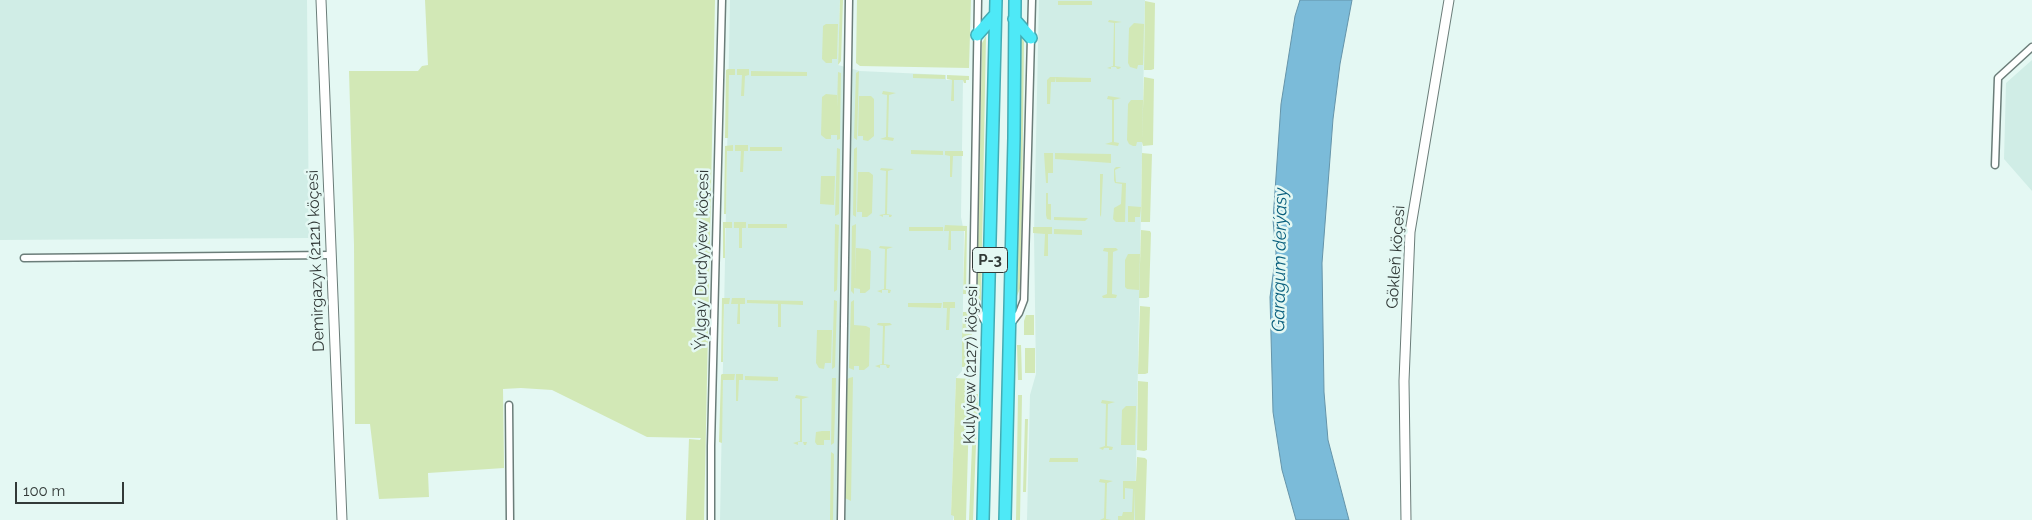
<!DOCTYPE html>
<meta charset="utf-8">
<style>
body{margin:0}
#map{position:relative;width:2032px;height:520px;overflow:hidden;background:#e4f8f3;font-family:Raleway,sans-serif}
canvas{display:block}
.scale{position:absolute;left:15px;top:482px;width:109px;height:22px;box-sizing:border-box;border:2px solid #323a38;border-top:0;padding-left:6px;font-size:15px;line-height:18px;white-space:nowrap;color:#323a38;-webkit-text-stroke:4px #e4f8f3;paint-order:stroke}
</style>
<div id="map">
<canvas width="2032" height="520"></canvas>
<div class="scale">100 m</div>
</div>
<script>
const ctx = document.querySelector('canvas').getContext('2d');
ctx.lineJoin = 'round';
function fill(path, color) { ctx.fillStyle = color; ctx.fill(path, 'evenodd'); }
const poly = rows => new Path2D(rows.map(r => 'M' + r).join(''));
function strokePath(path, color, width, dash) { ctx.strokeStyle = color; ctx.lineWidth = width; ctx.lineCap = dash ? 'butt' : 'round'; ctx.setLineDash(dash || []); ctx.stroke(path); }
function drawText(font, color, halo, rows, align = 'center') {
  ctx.font = font + ' Raleway,sans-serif'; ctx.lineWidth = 5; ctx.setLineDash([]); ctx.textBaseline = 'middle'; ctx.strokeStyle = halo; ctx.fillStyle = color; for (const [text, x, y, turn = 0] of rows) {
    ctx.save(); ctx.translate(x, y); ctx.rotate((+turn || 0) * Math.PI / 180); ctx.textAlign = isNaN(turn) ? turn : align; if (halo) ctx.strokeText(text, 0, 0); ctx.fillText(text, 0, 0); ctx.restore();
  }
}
const built = poly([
 [0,0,307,0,309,238,0,240],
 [730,0,840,0,838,65,860,71,946,75,946,80,963,80,961,217,964,232,962,371,956,378,951,515,954,515,953,520,720,520],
 [1039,0,1145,0,1135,520,1027,520,1030,395,1036,374,1034,234],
 [2032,60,2032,191,2004,159,2006,83]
]);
const green = poly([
 [425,0,715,0,704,520,686,520,689,439,700,440,701,438,647,437,552,390,521,388,503,389,504,468,428,473,429,497,379,499,370,424,355,424,354,245,349,71,418,71,422,66,428,65],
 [840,0,843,0,841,61,838,65],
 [857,0,971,0,969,68,860,66,856,63],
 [1058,1,1092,1,1092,5,1058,5],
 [1145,1,1155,3,1154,69,1151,70,1144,70],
 [1109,20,1122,22,1115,23,1115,66,1121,67,1119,69,1117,69,1116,67,1111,67,1111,69,1107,68,1113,66,1114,23,1108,22],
 [1134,23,1144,24,1143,65,1138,65,1137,69,1130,67,1128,63,1129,28],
 [826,24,838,24,837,59,832,59,832,63,826,63,822,59,823,26],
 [1021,35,1024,42,1021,286,1017,296],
 [986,36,981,301,977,296,982,43],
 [728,69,735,69,735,75,729,75,728,138,725,138,726,70],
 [737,69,749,69,749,75,745,76,744,96,741,96,742,75,737,75],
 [751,71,807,72,807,76,751,76],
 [859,71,857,140,854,138,856,73],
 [838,72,841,73,840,139,837,140,837,135,831,135,831,139,826,139,821,135,822,97,826,94,837,95,837,108],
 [913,74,945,75,945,79,913,78],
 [947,75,969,76,969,80,966,80,966,83,964,83,963,80,954,80,954,101,951,101,952,80,947,79],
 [1050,77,1056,77,1055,82,1051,82,1050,104,1047,104,1047,80],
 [1056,77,1091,78,1091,82,1056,82],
 [1144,77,1154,79,1153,145,1143,146,1142,142,1137,142,1136,146,1133,146,1129,144,1127,140,1128,104,1131,100,1143,100,1142,141],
 [883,91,896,93,889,95,888,137,894,138,893,141,880,139,886,137,887,95,882,94],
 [859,96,871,96,874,99,874,136,868,141,863,140,863,136,858,136],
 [1108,96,1121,98,1114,100,1114,142,1119,143,1118,146,1105,144,1112,142,1112,100,1107,99],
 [733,145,733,151,727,151,726,214,724,214,725,146],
 [735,145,748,145,748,151,744,151,743,172,740,172,741,151,735,151],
 [750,147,782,147,782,151,750,151],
 [857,147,856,217,853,215,854,149],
 [837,148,840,149,839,214,835,216],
 [911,150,943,151,943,155,911,154],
 [945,151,963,151,963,156,953,156,952,177,950,177,950,156,945,155],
 [1044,153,1053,153,1053,173,1048,173,1048,183,1046,183],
 [1055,153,1111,154,1111,163,1055,159],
 [1142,153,1152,154,1150,222,1141,222],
 [1116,167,1121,167,1115,170,1116,182,1126,183,1125,222,1116,222,1113,219,1114,208,1121,204,1122,184,1115,183,1114,180,1114,169],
 [881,168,894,169,888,171,887,214,892,215,891,217,889,217,889,215,883,215,883,217,879,215,885,214,886,171,880,170],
 [858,172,869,172,873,175,872,213,867,217,862,217,862,212,857,212],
 [1100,174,1103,174,1101,217,1100,215],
 [821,176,835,176,834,205,820,204],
 [1046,193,1048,193,1048,204,1051,204,1051,220,1047,219,1046,215],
 [1128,206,1141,207,1140,217,1135,217,1135,222,1128,222],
 [1054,217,1088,218,1085,221,1054,220],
 [723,222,732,222,732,228,725,228,725,258,723,258],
 [734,222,746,222,746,228,742,228,742,248,739,248,739,228,734,228],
 [748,224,787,224,787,228,748,228],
 [835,224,839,225,837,290,834,292],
 [856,224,855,283,856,248,868,249,871,251,870,289,865,293,860,293,860,289,854,288,854,294,851,291,852,226],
 [945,225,967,226,966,294,963,294,965,231,951,231,951,250,948,250,949,231,944,231],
 [909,227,943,227,943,231,909,231],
 [1033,227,1052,227,1052,234,1048,234,1048,256,1044,256,1045,234,1033,233],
 [1054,229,1082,230,1082,235,1054,234],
 [1141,230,1150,231,1151,233,1149,297,1146,298,1139,298],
 [880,246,893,247,887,249,886,289,891,290,890,293,888,293,888,290,882,290,882,293,877,291,884,289,885,249,879,248],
 [1104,248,1116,248,1118,250,1113,252,1112,294,1117,295,1116,298,1103,298,1102,296,1107,294,1108,252,1103,251],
 [1128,254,1140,254,1139,290,1127,289,1125,287,1125,260],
 [722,298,730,298,729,304,724,304,723,362,721,362],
 [732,298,745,298,745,304,740,304,740,324,737,324,738,304,731,304],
 [747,300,803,301,803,305,781,304,781,327,778,327,778,304,747,303],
 [834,300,837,301,835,367,832,369],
 [854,300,854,325,866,326,870,328,869,366,864,370,859,370,859,366,854,366,854,370,849,368,851,302],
 [943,302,955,302,955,308,950,308,949,330,946,330,947,308,943,308],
 [908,303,942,303,941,308,908,307],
 [1140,306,1150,307,1148,373,1145,374,1138,374],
 [963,312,969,312,970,314,972,338,962,338],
 [1026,315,1034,315,1034,335,1024,335,1024,321],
 [878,323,890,323,892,325,885,326,884,364,890,365,889,368,887,368,886,365,880,365,880,368,875,366,882,364,883,326,877,325],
 [817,330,832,330,831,363,825,363,824,369,819,368,816,363],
 [962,341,971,341,971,367,962,367],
 [1017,345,1021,345,1022,380,1018,380],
 [1025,348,1035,348,1035,373,1025,373],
 [722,374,735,374,734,380,723,380,722,443,719,442,721,375],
 [736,374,743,374,743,380,739,380,738,401,736,401],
 [745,376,778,377,778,381,745,380],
 [853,377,851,501,845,498,847,380,849,378],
 [832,378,836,378,834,443,831,445],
 [956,378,970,379,966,520,951,520,954,520,954,516,951,515],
 [1138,381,1148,382,1147,450,1144,451,1137,450],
 [974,394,978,394,973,520,969,520],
 [796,395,809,397,802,399,802,442,807,442,806,445,804,445,803,442,798,442,798,445,793,443,800,441,800,399,795,398],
 [1018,395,1022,395,1020,520,1016,520],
 [1102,400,1115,402,1108,404,1107,446,1113,447,1112,450,1109,450,1109,448,1104,448,1103,450,1099,448,1105,446,1106,404,1101,403],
 [1126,406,1136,406,1135,445,1121,445,1122,410],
 [1025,419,1028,419,1026,492,1023,492],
 [822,431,830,431,830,440,824,440,824,445,817,445,815,442,816,432],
 [831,452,834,454,833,520,830,520],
 [1137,457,1145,458,1147,460,1145,520,1135,520,1135,490,1134,520,1118,520,1118,516,1122,516,1123,512,1132,512,1133,489,1125,488,1125,499,1123,499,1123,481,1136,481],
 [1050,458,1078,458,1078,462,1049,462],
 [1100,479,1113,481,1107,483,1106,519,1111,520,1100,520,1104,518,1105,483,1099,482]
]);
const water = poly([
 [1300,0,1352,0,1340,64,1333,119,1322,263,1324,392,1328,440,1349,520,1296,520,1282,470,1273,412,1270,297,1276,253,1273,220,1281,104,1295,16,1300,0]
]);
const street = poly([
 [978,0,973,298,978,310,987,325],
 [1995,165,1998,78,2032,47],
 [24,258,331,255],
 [1010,325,1019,313,1024,300,1032,0],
 [509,405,510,520],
 [711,520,711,446,722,0],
 [841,520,849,0]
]);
const secondary = poly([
 [321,0,342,520],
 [1406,520,1404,381,1410,232,1449,0]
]);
const highway = poly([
 [1014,19,1031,38],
 [977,35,995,15],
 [983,520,996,0],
 [1005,520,1014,138,1015,0]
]);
const shields = [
 [990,260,35]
];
const shieldNames = [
 ["P-3",990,260]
];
const streetNames = [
 ["Gökleň köçesi",1396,257,-86],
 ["Ýylgaý Durdyýew köçesi",702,260,-89],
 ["Demirgazyk (2121) köçesi",316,261,-92],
 ["Kulyýew (2127) köçesi",971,365,-89]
];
const waterNames = [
 ["Garagum derýasy",1280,260,-89]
];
fill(built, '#d0ede6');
fill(green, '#d2e8b6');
fill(water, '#7bbbd9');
strokePath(water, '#6594a9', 1);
strokePath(street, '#6b7d79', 9);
strokePath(secondary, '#6b7d79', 11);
strokePath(highway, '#44acb4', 14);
strokePath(street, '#fff', 6);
strokePath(secondary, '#fff', 9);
strokePath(highway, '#4ee9f7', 11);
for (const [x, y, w] of shields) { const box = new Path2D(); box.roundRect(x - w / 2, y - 12.5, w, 25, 4); ctx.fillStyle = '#e4f8f3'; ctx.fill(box); strokePath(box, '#323a38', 1); }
drawText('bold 15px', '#323a38', null, shieldNames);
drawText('16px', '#323a38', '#e4f8f3', streetNames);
drawText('italic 18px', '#085e7c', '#e4f8f3', waterNames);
</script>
